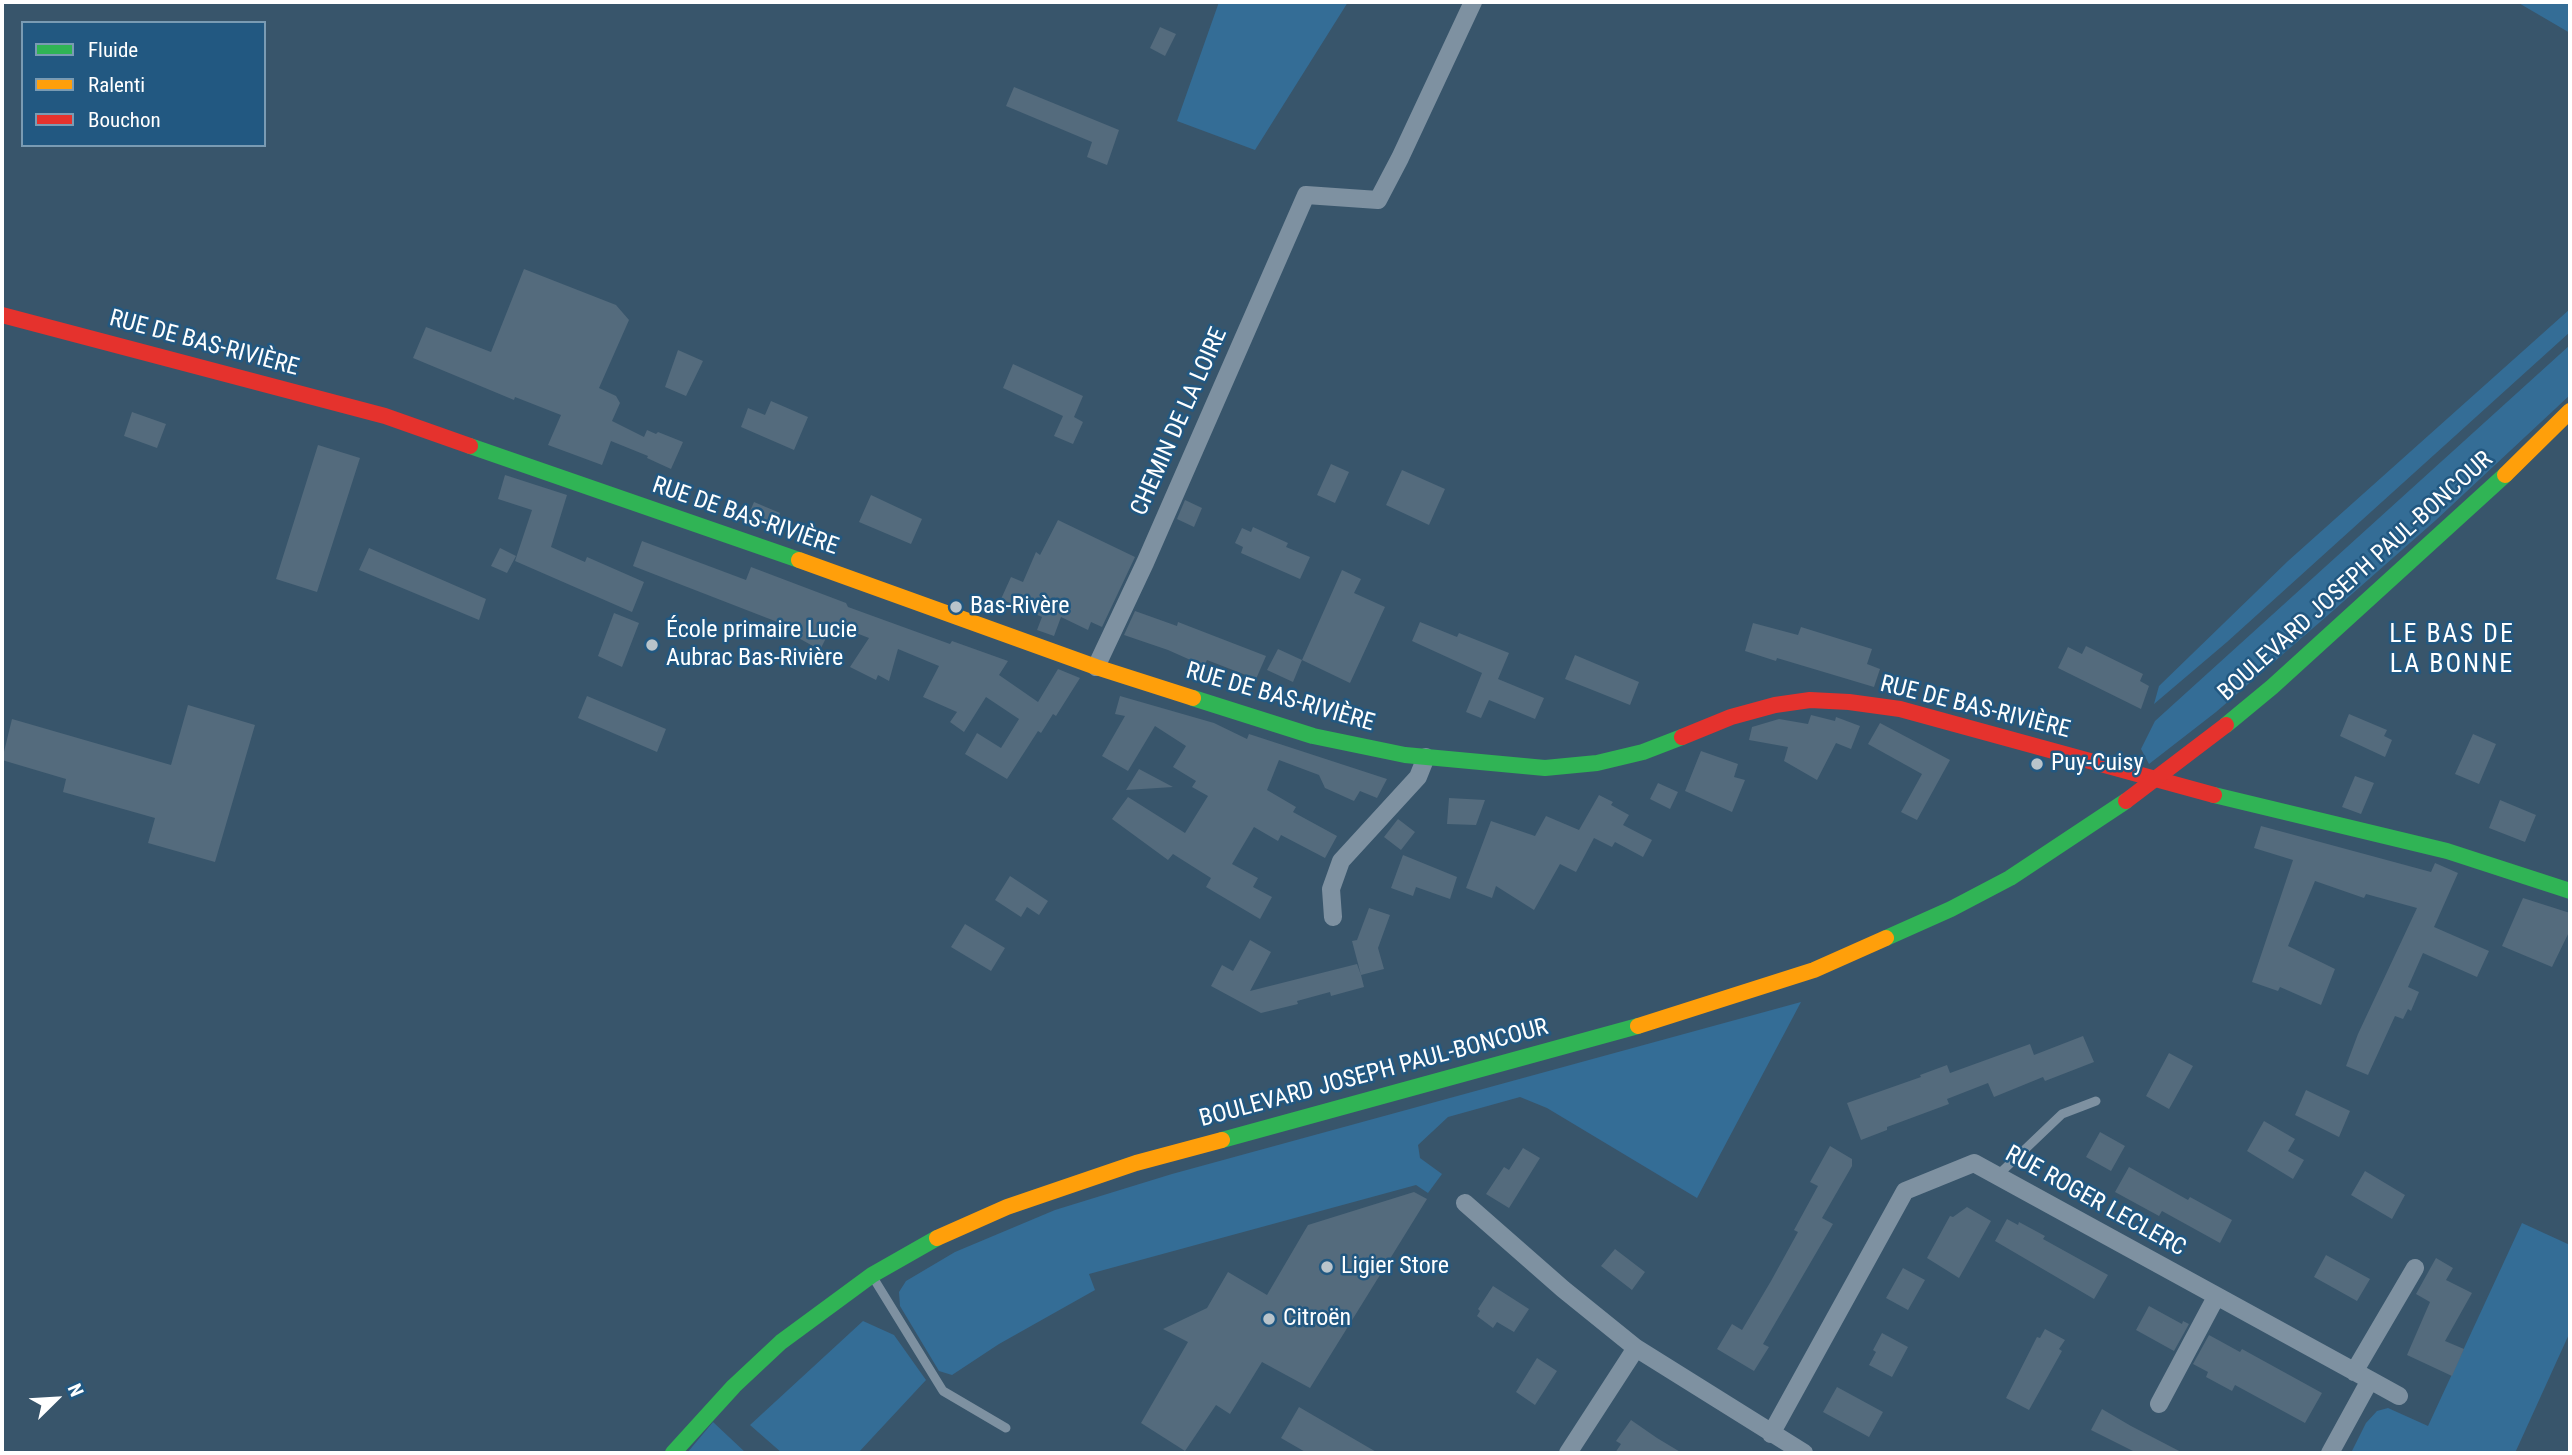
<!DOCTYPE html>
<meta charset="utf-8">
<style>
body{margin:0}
#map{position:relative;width:2572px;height:1455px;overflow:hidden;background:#38556b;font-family:"Roboto Condensed",sans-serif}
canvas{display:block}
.frame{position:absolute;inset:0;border:4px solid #fff;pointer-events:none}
.legend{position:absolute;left:21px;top:21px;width:245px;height:126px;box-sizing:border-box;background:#225881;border:2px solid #7a9bb3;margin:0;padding:9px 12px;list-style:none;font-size:21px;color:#fff}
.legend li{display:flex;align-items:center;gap:14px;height:35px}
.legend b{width:35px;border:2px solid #7a9bb3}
.north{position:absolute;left:21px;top:1364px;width:70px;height:70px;-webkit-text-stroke:5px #225881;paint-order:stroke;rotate:66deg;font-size:19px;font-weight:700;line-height:28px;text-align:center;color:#fff}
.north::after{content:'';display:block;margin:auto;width:24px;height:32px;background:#fff;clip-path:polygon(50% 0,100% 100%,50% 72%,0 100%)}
</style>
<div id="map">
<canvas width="2572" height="1455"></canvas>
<div class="frame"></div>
<ul class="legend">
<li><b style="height:9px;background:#30b455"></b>Fluide</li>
<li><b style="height:9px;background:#ff9f0a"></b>Ralenti</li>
<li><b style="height:9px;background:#e5322d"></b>Bouchon</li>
</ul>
<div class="north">N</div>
</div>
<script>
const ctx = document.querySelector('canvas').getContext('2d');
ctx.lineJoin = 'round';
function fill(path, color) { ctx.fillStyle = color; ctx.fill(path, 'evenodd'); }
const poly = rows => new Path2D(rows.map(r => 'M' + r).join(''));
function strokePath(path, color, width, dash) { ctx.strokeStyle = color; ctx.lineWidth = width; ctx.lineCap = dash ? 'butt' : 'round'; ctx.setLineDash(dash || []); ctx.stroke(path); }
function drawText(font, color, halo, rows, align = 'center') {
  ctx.font = font + ' "Roboto Condensed",sans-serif'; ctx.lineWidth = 5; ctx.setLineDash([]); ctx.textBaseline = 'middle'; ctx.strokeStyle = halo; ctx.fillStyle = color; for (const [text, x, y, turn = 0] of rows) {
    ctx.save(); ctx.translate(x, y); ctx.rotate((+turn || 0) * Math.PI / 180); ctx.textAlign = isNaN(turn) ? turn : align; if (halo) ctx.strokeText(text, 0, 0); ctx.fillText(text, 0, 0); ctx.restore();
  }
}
const green = poly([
 [1219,2,1348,2,1255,150,1177,121],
 [2517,2,2570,2,2570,33],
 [2570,309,2570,332,2227,642,2154,704,2159,686,2288,561],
 [2570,345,2570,395,2436,520,2327,616,2216,712,2149,764,2141,749,2155,721],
 [1801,1002,1697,1198,1547,1108,1520,1097,1448,1117,1418,1145,1420,1158,1442,1174,1428,1193,1416,1185,1089,1274,1095,1290,999,1344,952,1375,939,1371,900,1306,899,1292,906,1281,955,1252,1055,1210,1172,1174],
 [2522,1223,2570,1245,2570,1332,2515,1453,2351,1453,2366,1423,2377,1411,2388,1408,2428,1426],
 [863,1321,894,1335,926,1380,858,1453,782,1453,750,1425],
 [713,1422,746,1453,687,1453]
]);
const building = poly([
 [1160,27,1176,34,1165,56,1150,48],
 [1014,87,1119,130,1107,165,1087,157,1092,142,1006,106],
 [524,269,616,305,629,320,599,388,616,396,620,403,612,421,644,437,647,430,656,434,658,432,683,442,671,469,647,458,648,456,611,441,602,465,548,445,561,415,515,397,514,400,413,358,426,327,491,352],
 [678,350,703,361,686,396,665,387],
 [1013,364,1083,396,1074,417,1083,422,1073,444,1054,436,1063,416,1003,388],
 [771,401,808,417,794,450,741,427,748,408,765,415],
 [132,412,166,424,157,448,124,436],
 [318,445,360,458,317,592,276,579],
 [1331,464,1349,472,1335,503,1317,495],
 [1402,470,1445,489,1429,525,1386,505],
 [505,475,567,495,551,547,585,562,587,557,644,582,632,612,515,561,532,510,498,499],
 [871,495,922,519,911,544,859,522],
 [1185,500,1202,508,1194,527,1177,519],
 [754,502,780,513,774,530,747,518],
 [1058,520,1135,557,1102,627,1091,622,1088,630,1061,617,1054,636,1037,630,1042,617,1001,599,1011,577,1023,582,1036,552,1040,555],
 [1253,527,1288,543,1286,547,1310,557,1300,579,1241,553,1243,547,1235,543,1242,528,1251,532],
 [642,541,746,580,751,567,846,603,848,607,950,644,952,641,1008,661,999,675,1038,702,1058,669,1080,678,1056,716,1053,714,1041,733,1038,731,1007,779,965,754,977,733,1001,748,1019,719,986,697,964,732,950,722,957,712,923,697,939,666,898,649,889,681,878,675,876,680,850,667,869,638,833,624,820,650,795,636,798,630,633,566],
 [369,548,486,599,479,620,359,570],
 [500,548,516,556,507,573,491,566],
 [1342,570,1361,579,1354,593,1385,607,1350,683,1302,660,1293,682,1267,670,1278,649,1302,660],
 [1135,611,1177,626,1178,622,1266,656,1256,679,1207,660,1204,666,1168,650,1124,635],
 [614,613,639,623,622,667,598,656],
 [1420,622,1457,637,1459,633,1509,653,1498,679,1544,698,1535,719,1489,700,1481,718,1466,712,1482,673,1412,641],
 [1753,623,1798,635,1801,627,1872,649,1867,664,1880,669,1874,687,1777,658,1776,661,1745,651],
 [2086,646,2143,674,2140,681,2149,686,2141,709,2058,668,2068,647,2082,654],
 [1575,655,1639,682,1630,705,1565,679],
 [587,696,666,729,657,752,578,718],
 [1120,696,1214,723,1247,739,1249,734,1387,779,1377,798,1360,791,1354,801,1325,788,1319,775,1279,760,1267,790,1296,807,1293,812,1337,836,1325,858,1281,835,1278,841,1254,827,1232,864,1258,878,1253,887,1272,897,1260,919,1206,887,1211,878,1173,854,1168,860,1112,819,1128,797,1185,833,1208,796,1192,787,1196,781,1173,767,1186,746,1155,726,1128,771,1102,756,1125,716,1115,714],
 [188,705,255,725,215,862,148,843,155,818,63,792,66,779,2,760,12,719,171,765],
 [2349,714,2387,730,2384,736,2392,740,2385,757,2340,736],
 [1811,715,1835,721,1836,717,1860,726,1851,749,1836,743,1817,780,1784,761,1788,747,1749,740,1752,727,1779,719,1808,724],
 [1880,723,1950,760,1917,820,1901,812,1922,774,1868,744],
 [2473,734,2496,744,2479,784,2455,774],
 [1701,751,1738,764,1734,777,1745,780,1732,812,1685,791],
 [1139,769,1173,787,1126,790],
 [2355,776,2374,783,2361,814,2342,807],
 [1658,783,1678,792,1670,809,1650,799],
 [1599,795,1613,802,1611,805,1629,815,1623,825,1652,840,1643,857,1615,842,1612,847,1594,838,1576,872,1560,864,1534,910,1496,886,1492,898,1466,888,1491,821,1535,836,1546,816,1579,830],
 [1449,798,1485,800,1476,825,1447,824],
 [2500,800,2536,815,2525,842,2489,828],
 [1398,819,1415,832,1401,850,1384,837],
 [2261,826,2431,872,2435,863,2458,873,2434,927,2489,951,2477,977,2423,953,2408,987,2419,992,2411,1011,2408,1009,2403,1019,2395,1016,2368,1075,2346,1066,2358,1034,2417,908,2366,894,2364,898,2315,881,2288,946,2335,969,2321,1005,2280,987,2278,991,2252,982,2293,860,2254,848],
 [1403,855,1457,877,1450,899,1416,887,1413,896,1391,888],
 [1010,876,1048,901,1039,915,1027,907,1021,917,995,900],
 [2523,898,2570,913,2570,930,2552,967,2502,946],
 [1369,908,1390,915,1378,948,1384,969,1361,975,1364,987,1331,996,1330,992,1297,1001,1298,1004,1261,1013,1211,986,1222,965,1233,971,1250,940,1271,952,1250,991,1357,964,1361,975,1352,941,1357,940],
 [965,924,1005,948,991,971,951,947],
 [2083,1036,2094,1062,2045,1081,2043,1077,1994,1097,1988,1083,1947,1099,1949,1104,1887,1127,1887,1130,1861,1140,1847,1103,1921,1077,1920,1075,1947,1065,1950,1073,2030,1044,2034,1055],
 [2169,1053,2193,1066,2169,1109,2146,1096],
 [2306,1090,2350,1111,2339,1137,2295,1115],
 [2264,1121,2295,1139,2288,1151,2304,1160,2293,1179,2247,1151],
 [2100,1132,2125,1146,2111,1171,2086,1157],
 [1830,1146,1852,1159,1852,1166,1822,1218,1833,1224,1763,1344,1769,1347,1754,1371,1717,1349,1732,1324,1742,1330,1771,1281,1798,1232,1794,1230,1818,1186,1810,1182],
 [1523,1148,1540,1158,1509,1208,1486,1194,1504,1167,1509,1170],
 [2129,1167,2188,1200,2190,1197,2232,1220,2220,1243,2162,1211,2159,1216,2115,1192],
 [2365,1171,2405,1195,2392,1219,2351,1195],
 [1414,1192,1427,1199,1310,1388,1262,1362,1230,1414,1216,1405,1185,1451,1141,1423,1188,1342,1163,1329,1207,1308,1228,1272,1267,1295,1308,1225],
 [1967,1207,1991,1221,1959,1278,1927,1258,1950,1216,1953,1217],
 [2007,1219,2018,1225,2019,1222,2045,1236,2043,1239,2108,1275,2094,1299,1995,1241],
 [1615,1249,1645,1272,1632,1290,1601,1266],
 [2326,1255,2370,1279,2357,1301,2314,1277],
 [2436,1258,2453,1268,2446,1280,2472,1293,2445,1341,2464,1349,2452,1376,2407,1355,2430,1302,2416,1294],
 [1903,1268,1925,1280,1908,1310,1886,1298],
 [1493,1286,1529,1309,1514,1332,1497,1322,1493,1328,1477,1316,1480,1311,1478,1309],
 [2149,1306,2182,1324,2183,1321,2189,1324,2174,1351,2136,1330],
 [2045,1329,2065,1340,2059,1349,2062,1351,2029,1410,2006,1398,2037,1337,2040,1338],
 [1882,1333,1908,1347,1892,1377,1869,1365,1876,1352,1873,1350],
 [2209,1335,2240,1352,2242,1349,2322,1393,2305,1423,2235,1385,2232,1391,2206,1377,2208,1372,2193,1364],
 [1537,1358,1557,1371,1535,1405,1516,1392],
 [1837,1387,1883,1412,1869,1437,1823,1412],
 [1299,1407,1378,1453,1307,1453,1281,1438],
 [2102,1409,2131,1426,2183,1453,2137,1453,2091,1430],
 [1631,1420,1657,1438,1682,1453,1615,1453,1621,1444,1616,1441]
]);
const lane = poly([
 [1997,1176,2062,1114,2096,1101],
 [874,1279,943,1391,1006,1428]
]);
const street = poly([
 [1096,667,1145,563,1306,195,1378,200,1400,158,1473,2],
 [1333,917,1331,889,1341,861,1418,777,1426,757],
 [1465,1203,1563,1289,1636,1348,1804,1453],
 [2354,1372,2415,1268],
 [2159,1404,2216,1297],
 [1771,1434,1905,1191,1974,1163,2370,1380],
 [1568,1453,1636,1348],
 [2330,1453,2370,1380,2399,1396]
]);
const fast = poly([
 [470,446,799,560],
 [1193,698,1313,736,1405,755,1545,768,1597,763,1643,752,1682,737],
 [2226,725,2272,687,2505,475],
 [2214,795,2447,851,2570,891],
 [1886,938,1951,909,2010,878,2126,801],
 [1222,1140,1638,1026],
 [673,1453,734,1386,781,1342,872,1275,937,1238]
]);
const slow = poly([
 [2505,475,2570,411],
 [799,560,1096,667,1193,698],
 [1638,1026,1814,970,1886,938],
 [937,1238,1007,1207,1136,1163,1222,1140]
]);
const jam = poly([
 [2,315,385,416,470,446],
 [1682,737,1731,717,1775,705,1810,700,1849,702,1900,709,2214,795]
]);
const jamBridge = poly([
 [2126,801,2226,725]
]);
const markers = [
 [956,607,7,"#b9c4cb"],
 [652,645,7,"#b9c4cb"],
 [2037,764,7,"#b9c4cb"],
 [1327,1267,7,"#b9c4cb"],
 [1269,1319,7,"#b9c4cb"]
];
const streetNames = [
 ["RUE DE BAS-RIVIÈRE",204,344,15],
 ["CHEMIN DE LA LOIRE",1180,422,-66],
 ["RUE DE BAS-RIVIÈRE",745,517,19],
 ["BOULEVARD JOSEPH PAUL-BONCOUR",2356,577,-42],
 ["RUE DE BAS-RIVIÈRE",1280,698,16],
 ["RUE DE BAS-RIVIÈRE",1975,708,14],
 ["BOULEVARD JOSEPH PAUL-BONCOUR",1374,1074,-15],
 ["RUE ROGER LECLERC",2095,1202,29]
];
const poiNames = [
 ["Bas-Rivère",970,607],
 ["École primaire Lucie",666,631],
 ["Aubrac Bas-Rivière",666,659],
 ["Puy-Cuisy",2051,764],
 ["Ligier Store",1341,1267],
 ["Citroën",1283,1319]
];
const neighbourhoodNames = [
 ["LE BAS DE",2452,635],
 ["LA BONNE",2452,665]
];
fill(green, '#346d96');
fill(building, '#546b7d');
strokePath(lane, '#7e91a1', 9);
strokePath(street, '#7e91a1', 18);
strokePath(fast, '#30b455', 16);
strokePath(slow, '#ff9f0a', 16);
strokePath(jam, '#e5322d', 16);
strokePath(jamBridge, '#e5322d', 16);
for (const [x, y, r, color] of markers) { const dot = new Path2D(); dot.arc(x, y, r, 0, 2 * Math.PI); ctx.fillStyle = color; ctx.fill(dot); strokePath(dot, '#225881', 2.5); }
drawText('24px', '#fff', '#225881', streetNames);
drawText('24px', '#fff', '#225881', poiNames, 'left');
ctx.letterSpacing = '2px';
drawText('26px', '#fff', '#225881', neighbourhoodNames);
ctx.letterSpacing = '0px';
</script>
